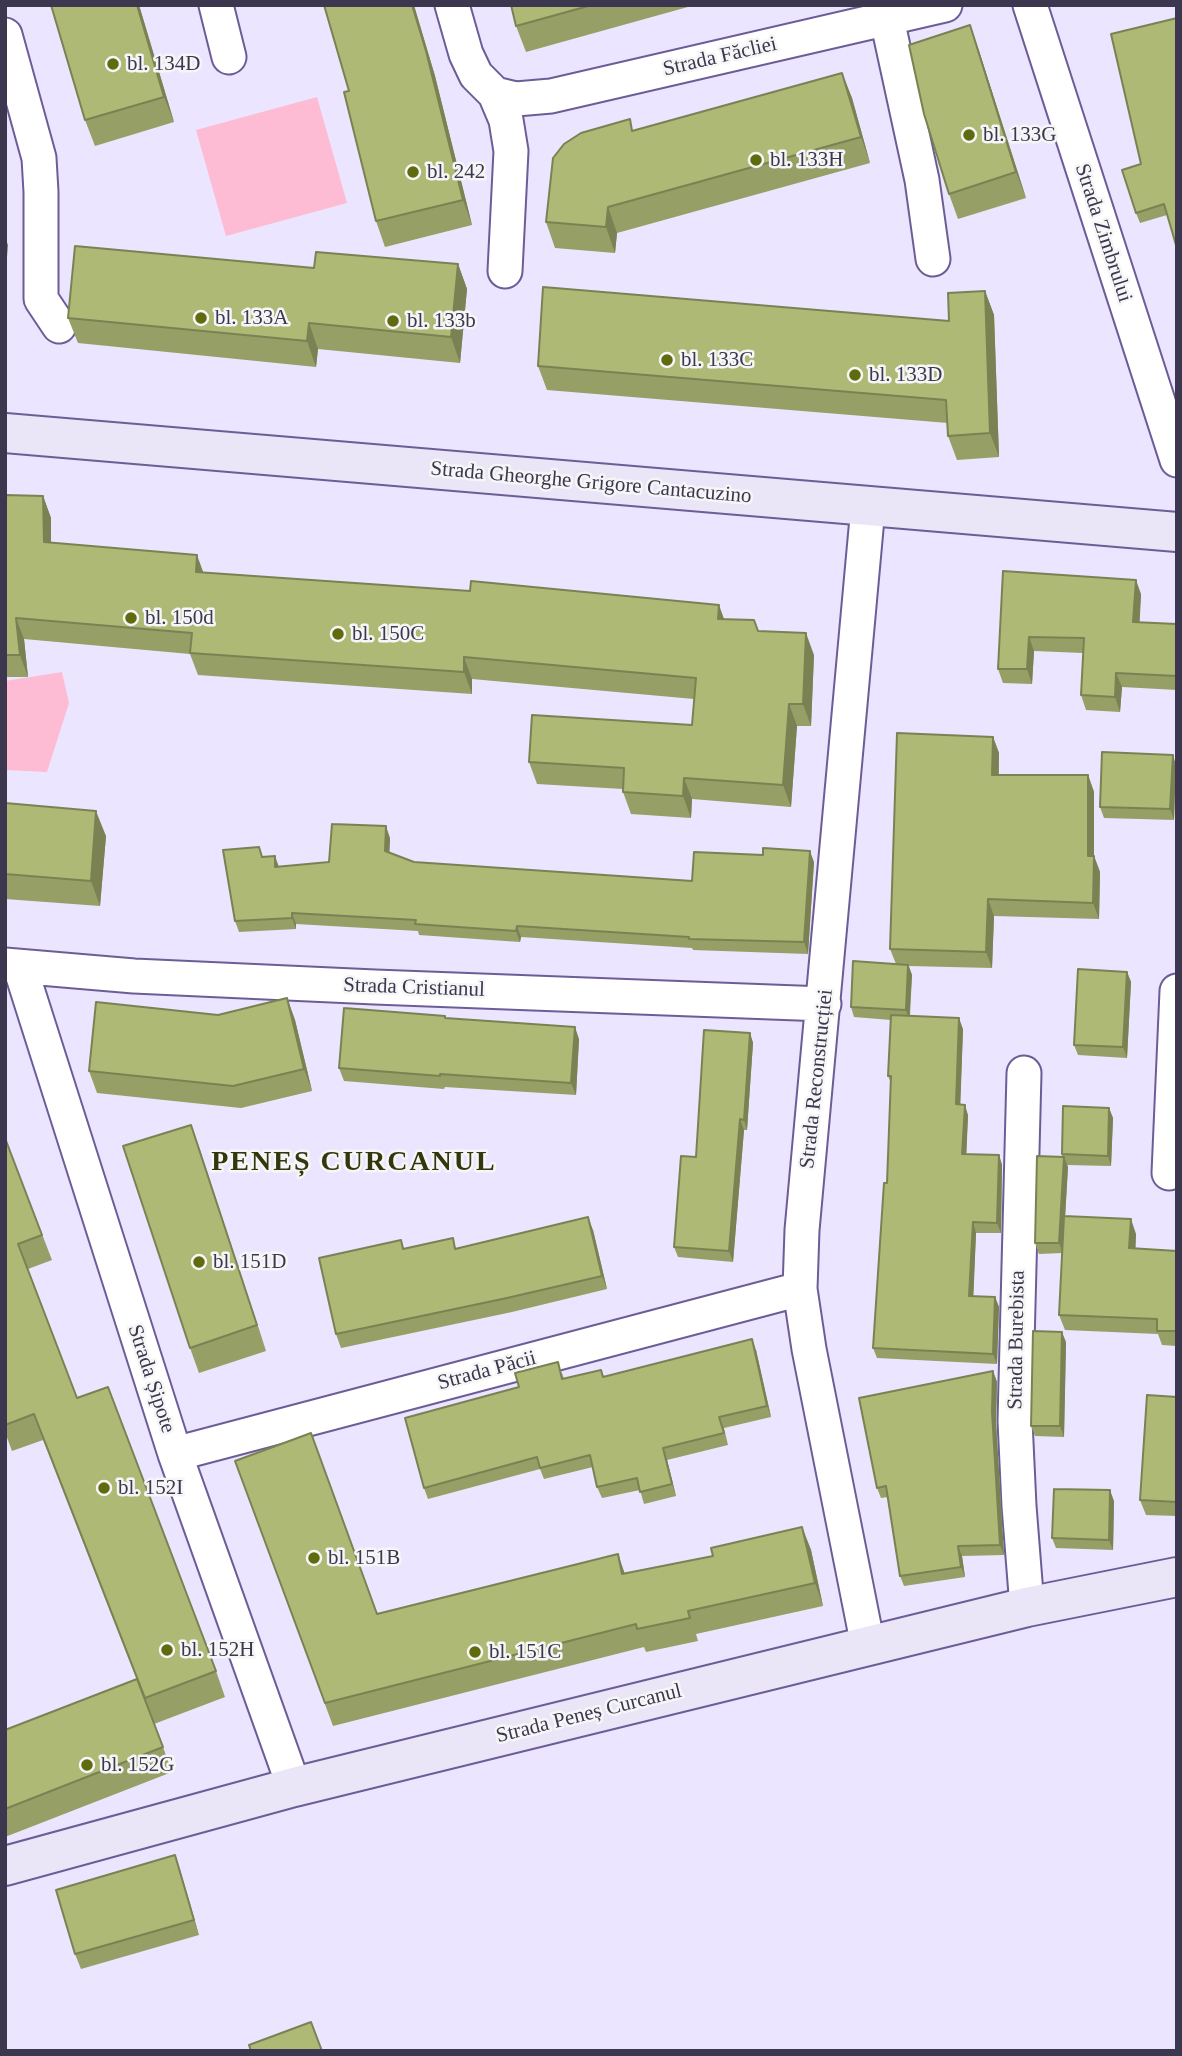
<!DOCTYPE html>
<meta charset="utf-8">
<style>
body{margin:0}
#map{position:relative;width:1182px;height:2056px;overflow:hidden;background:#ebe5ff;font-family:Georgia,serif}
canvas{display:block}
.frame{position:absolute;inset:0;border:7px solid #3c364f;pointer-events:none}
</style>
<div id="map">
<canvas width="1182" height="2056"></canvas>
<div class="frame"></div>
</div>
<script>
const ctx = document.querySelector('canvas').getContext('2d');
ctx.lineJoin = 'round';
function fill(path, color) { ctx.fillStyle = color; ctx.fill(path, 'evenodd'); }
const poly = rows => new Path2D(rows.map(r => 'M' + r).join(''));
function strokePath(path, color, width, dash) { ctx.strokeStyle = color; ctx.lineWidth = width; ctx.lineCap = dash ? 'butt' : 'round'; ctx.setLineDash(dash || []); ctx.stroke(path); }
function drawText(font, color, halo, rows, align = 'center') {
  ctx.font = font + ' Georgia,serif'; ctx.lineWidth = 5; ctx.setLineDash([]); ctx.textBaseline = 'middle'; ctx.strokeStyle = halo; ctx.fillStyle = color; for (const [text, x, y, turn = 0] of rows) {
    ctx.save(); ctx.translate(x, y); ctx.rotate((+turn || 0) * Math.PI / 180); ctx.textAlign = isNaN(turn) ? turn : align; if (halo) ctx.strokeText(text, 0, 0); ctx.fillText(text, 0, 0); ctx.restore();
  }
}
const green = poly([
 [317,97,347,203,226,236,196,130],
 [62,672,69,703,47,772,5,770,5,681]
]);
const street = poly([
 [216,5,229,57],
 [452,5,466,54,476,75,495,94,506,120,511,151,505,271],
 [1030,5,1177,460],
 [887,19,922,180,933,259],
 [5,35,39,158,41,192,41,299,59,326],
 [495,94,516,99,551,96,945,5],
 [5,965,134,976,375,987,824,1004],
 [20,967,175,1454,294,1787],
 [1024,1073,1015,1421,1019,1506,1027,1607],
 [1169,1173,1177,991],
 [175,1454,800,1289],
 [868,1646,809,1349,800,1289,802,1230,868,507]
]);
const secondary = poly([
 [5,433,1177,532],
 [5,1866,294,1787,868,1646,1027,1607,1177,1577]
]);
const wall = poly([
 [51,5,139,5,174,122,95,146,85,120],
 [324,5,414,5,435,76,472,225,385,247,376,221,349,91],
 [511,5,695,5,526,52,516,26],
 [1177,18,1177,247,1167,215,1140,223,1136,213,1141,164],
 [970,25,979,51,1026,198,958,219,949,194],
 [842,73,852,98,870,163,617,233,615,253,555,248,546,222,634,130],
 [458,264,467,289,460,363,318,349,316,367,78,343,68,318,314,268],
 [985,291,994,315,999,457,957,460,948,436,948,423,547,390,538,366,949,321],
 [5,495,43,496,51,518,51,542,203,572,724,619,758,631,814,655,811,726,797,726,791,807,692,799,691,818,631,814,623,792,623,789,537,784,529,762,692,725,694,699,472,679,472,694,198,675,190,654,24,639,28,677,5,677],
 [1003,571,1141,594,1139,622,1177,624,1177,690,1122,687,1120,712,1086,710,1081,695,1083,653,1034,651,1032,684,1003,683,998,669],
 [993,737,999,753,999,775,1088,775,1094,792,1094,856,1100,872,1099,919,994,916,992,968,909,966,912,975,910,1016,963,1029,960,1104,968,1115,966,1154,999,1155,1002,1165,1001,1233,976,1233,973,1296,995,1297,999,1307,997,1364,877,1358,873,1348,887,1183,891,1083,888,1076,891,1020,854,1017,851,1007,896,964,890,949],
 [1176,765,1174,820,1104,818,1100,807],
 [5,803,106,836,100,906,5,899],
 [390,838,389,853,414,862,692,881,814,862,808,954,693,950,692,948,521,937,520,942,419,935,418,931,296,924,296,929,239,932,235,921,262,857,279,867,329,862],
 [1127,972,1131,982,1127,1058,1078,1055,1074,1045],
 [287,998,295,1020,312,1091,241,1108,97,1093,89,1071,218,1015],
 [445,1016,446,1018,579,1039,576,1095,445,1087,444,1089,344,1081,339,1068],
 [750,1033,753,1043,747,1130,744,1130,733,1262,678,1257,674,1247,696,1157],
 [1109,1108,1113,1118,1111,1166,1067,1165,1068,1167,1065,1216,1136,1234,1135,1249,1177,1251,1177,1346,1162,1345,1158,1334,1065,1330,1059,1315,1062,1253,1039,1254,1035,1243,1062,1157,1062,1154],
 [191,1125,266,1351,199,1373,190,1348],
 [5,1138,52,1260,28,1269,77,1398,216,1671,225,1697,154,1724,43,1440,12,1451,5,1432],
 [593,1230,607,1289,512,1312,341,1348,336,1334,401,1240,404,1248,457,1248],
 [1066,1342,1064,1437,1035,1436,1031,1426],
 [756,1350,771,1417,724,1428,728,1445,667,1460,676,1496,644,1504,640,1490,602,1498,597,1487,593,1467,544,1479,540,1469,428,1499,424,1488,519,1387,562,1373,564,1379,601,1370,604,1377],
 [993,1371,997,1382,996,1422,1004,1555,962,1556,965,1577,904,1586,900,1576,888,1497,881,1498,877,1488],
 [1177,1397,1177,1516,1146,1515,1140,1500],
 [235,1461,377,1614,625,1574,713,1556,802,1527,811,1550,823,1606,696,1634,698,1641,646,1652,644,1647,333,1726],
 [1114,1501,1113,1550,1056,1548,1052,1538],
 [5,1730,163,1747,172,1772,5,1837],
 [180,1870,199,1935,81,1969,75,1954]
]);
const shadedWall = poly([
 [137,5,139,5,174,122,164,97],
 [412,5,414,5,415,9,435,76,472,225,463,200],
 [970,25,979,51,1026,198,1016,172],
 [842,73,852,98,870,163,861,137],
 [608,207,617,233,615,253,606,227],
 [5,237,8,245,5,281],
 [458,264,467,289,460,363,451,337],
 [985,291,994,315,999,457,990,433],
 [309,323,318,349,316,367,307,341],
 [43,496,51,518,51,563,44,542],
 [197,555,205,577,196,572],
 [1136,580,1141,594,1139,636,1133,622],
 [719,605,727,627,718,619],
 [16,618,24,639,28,677,20,655],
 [806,633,814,655,811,726,803,704],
 [1029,637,1034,651,1032,684,1027,669],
 [464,657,472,679,472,694,464,672],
 [1116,673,1122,687,1120,712,1115,697],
 [789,704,797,726,791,807,783,785],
 [993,737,999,753,998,791,992,775],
 [1173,755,1176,765,1174,820,1170,809],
 [1088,775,1094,792,1094,872,1088,856],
 [684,778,692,799,691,818,683,796],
 [96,811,106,836,100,906,91,881],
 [386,826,390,838,389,863,385,851],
 [810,851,814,862,808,954,804,942],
 [275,856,279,867,275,867],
 [1094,856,1100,872,1099,919,1093,903],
 [988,899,994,916,992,968,986,952],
 [292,913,296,924,296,929,292,918],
 [517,926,521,937,520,942,516,931],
 [908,965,912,975,909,1021,906,1010],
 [1127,972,1131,982,1127,1058,1123,1047],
 [287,998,295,1020,312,1091,304,1069],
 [959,1018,963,1029,960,1114,956,1104],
 [575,1027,579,1039,576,1095,571,1083],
 [750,1033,753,1043,747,1130,744,1120],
 [965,1105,968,1115,966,1164,962,1154],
 [1109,1108,1113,1118,1111,1166,1108,1156],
 [740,1119,744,1130,733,1262,729,1251],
 [191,1125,200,1150,266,1351,257,1325],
 [999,1155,1002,1165,1001,1233,997,1223],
 [1064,1157,1068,1167,1063,1253,1059,1243],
 [588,1217,593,1230,607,1289,602,1276],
 [1131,1219,1136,1234,1135,1263,1129,1248],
 [973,1222,976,1233,973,1306,969,1296],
 [995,1297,999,1307,997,1364,993,1354],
 [1062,1332,1066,1342,1064,1437,1060,1426],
 [752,1339,756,1350,771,1417,767,1406],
 [993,1371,997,1382,996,1422,1004,1555,1000,1545,992,1412],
 [663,1448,667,1460,676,1496,672,1484],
 [1110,1490,1114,1501,1113,1550,1109,1540],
 [802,1527,811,1550,823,1606,815,1583],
 [958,1546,962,1556,965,1577,961,1567],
 [618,1554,626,1577,622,1574],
 [175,1855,180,1870,199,1935,194,1920]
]);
const building = poly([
 [51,5,137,5,164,97,85,120,51,5],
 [324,5,412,5,426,51,463,200,376,221,344,92,349,91,324,5],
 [511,5,592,5,516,26,511,5],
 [1177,18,1177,245,1176,245,1164,204,1136,213,1122,170,1141,164,1111,34,1177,18],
 [970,25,1016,172,949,194,924,114,909,45,970,25],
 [842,73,861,137,608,207,606,227,546,222,553,158,564,144,581,133,630,119,632,131,842,73],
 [75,246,314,268,316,252,458,264,451,337,309,323,307,341,68,318,75,246],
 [543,287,949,321,948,293,985,291,990,433,948,436,946,400,538,366,543,287],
 [5,495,43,496,44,542,197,555,196,572,470,591,471,581,719,605,718,619,754,620,758,631,806,633,803,704,789,704,783,785,684,778,683,796,623,792,624,768,529,762,532,715,692,725,696,678,464,657,464,672,190,653,192,633,16,618,20,655,5,655,5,495],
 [1003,571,1136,580,1133,622,1177,624,1177,676,1116,673,1115,697,1081,695,1084,638,1029,637,1027,669,998,669,1003,571],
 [897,733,993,737,992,775,1088,775,1088,856,1094,856,1093,903,988,899,986,952,890,949,897,733],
 [1102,752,1173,755,1170,809,1100,807,1102,752],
 [5,803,96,811,91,881,5,874,5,803],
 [332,824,386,826,385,851,414,862,692,881,694,852,763,855,763,848,810,851,804,942,689,939,689,937,517,926,516,931,415,924,416,920,292,913,292,918,235,921,223,850,259,847,262,857,275,856,275,867,329,862,332,824],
 [853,961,908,965,906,1010,851,1007,853,961],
 [1078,969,1127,972,1123,1047,1074,1045,1078,969],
 [287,998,304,1069,233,1086,89,1071,96,1002,218,1015,287,998],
 [344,1008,445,1016,445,1018,575,1027,571,1083,440,1074,440,1076,339,1068,344,1008],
 [891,1015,959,1018,956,1104,965,1105,962,1154,999,1155,997,1223,973,1222,969,1296,995,1297,993,1354,873,1348,884,1183,887,1183,891,1076,888,1076,891,1015],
 [704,1030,750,1033,744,1120,740,1119,729,1251,674,1247,681,1156,696,1157,704,1030],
 [1063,1106,1109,1108,1108,1156,1062,1154,1063,1106],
 [191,1125,257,1325,190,1348,123,1146,191,1125],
 [5,1138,42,1235,18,1244,77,1398,108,1387,216,1671,145,1698,34,1414,5,1425,5,1138],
 [1037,1156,1064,1157,1059,1243,1035,1243,1037,1156],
 [1064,1216,1131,1219,1129,1248,1177,1251,1177,1331,1157,1331,1157,1319,1059,1315,1064,1216],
 [588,1217,602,1276,507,1298,336,1334,319,1258,401,1240,403,1249,453,1238,455,1249,588,1217],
 [1033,1331,1062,1332,1060,1426,1031,1426,1033,1331],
 [752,1339,767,1406,719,1417,724,1433,663,1448,672,1484,640,1492,637,1478,597,1487,590,1455,540,1468,537,1457,424,1488,405,1418,519,1387,515,1373,558,1362,562,1379,601,1370,603,1377,752,1339],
 [993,1371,992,1412,1000,1545,958,1546,961,1567,900,1576,886,1486,877,1488,859,1398,993,1371],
 [1147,1395,1177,1397,1177,1502,1140,1500,1147,1395],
 [311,1433,377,1614,618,1554,622,1574,713,1556,711,1548,802,1527,815,1583,688,1611,690,1618,637,1629,636,1624,325,1703,235,1461,311,1433],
 [1054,1489,1110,1490,1109,1540,1052,1538,1054,1489],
 [137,1679,163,1747,5,1809,5,1730,137,1679],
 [175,1855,194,1920,75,1954,56,1890,175,1855],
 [311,2022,322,2051,251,2051,249,2045,311,2022]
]);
const markers = [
 [113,64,7,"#606a0e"],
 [969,135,7,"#606a0e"],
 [756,160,7,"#606a0e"],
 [413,172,7,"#606a0e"],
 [201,318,7,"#606a0e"],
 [393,321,7,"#606a0e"],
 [667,360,7,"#606a0e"],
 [855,375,7,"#606a0e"],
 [131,618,7,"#606a0e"],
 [338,634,7,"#606a0e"],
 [199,1262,7,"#606a0e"],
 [104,1488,7,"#606a0e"],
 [314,1558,7,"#606a0e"],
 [167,1650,7,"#606a0e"],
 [475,1652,7,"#606a0e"],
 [87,1765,7,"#606a0e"]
];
const streetNames = [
 ["Strada Făcliei",720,57,-13],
 ["Strada Zimbrului",1103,233,72],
 ["Strada Gheorghe Grigore Cantacuzino",591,483,5],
 ["Strada Cristianul",414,988,2],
 ["Strada Reconstrucției",817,1079,-84],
 ["Strada Burebista",1017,1340,-89],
 ["Strada Păcii",487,1371,-15],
 ["Strada Șipote",151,1379,72],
 ["Strada Peneș Curcanul",589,1714,-14]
];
const poiNames = [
 ["bl. 134D",127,64],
 ["bl. 133G",983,135],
 ["bl. 133H",770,160],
 ["bl. 242",427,172],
 ["bl. 133A",215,318],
 ["bl. 133b",407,321],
 ["bl. 133C",681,360],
 ["bl. 133D",869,375],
 ["bl. 150d",145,618],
 ["bl. 150C",352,634],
 ["bl. 151D",213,1262],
 ["bl. 152I",118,1488],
 ["bl. 151B",328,1558],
 ["bl. 152H",181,1650],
 ["bl. 151C",489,1652],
 ["bl. 152G",101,1765]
];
const districtNames = [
 ["PENEȘ CURCANUL",354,1163]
];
fill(green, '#fdbcd3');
strokePath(street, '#6d5d96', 37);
strokePath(secondary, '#6d5d96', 42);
strokePath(street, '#fff', 33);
strokePath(secondary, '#eae6f8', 38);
fill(wall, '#969f65');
fill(shadedWall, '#7a8253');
fill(building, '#aeb976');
strokePath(building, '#7a8253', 2);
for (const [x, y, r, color] of markers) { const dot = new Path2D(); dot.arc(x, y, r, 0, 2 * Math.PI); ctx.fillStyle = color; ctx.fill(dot); strokePath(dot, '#f6f6f6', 2.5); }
drawText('21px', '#3c364f', '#f6f6f6', streetNames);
drawText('21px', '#3c364f', '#f6f6f6', poiNames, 'left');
ctx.letterSpacing = '2px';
drawText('bold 28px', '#32370e', '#f6f6f6', districtNames);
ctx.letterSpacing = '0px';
</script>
